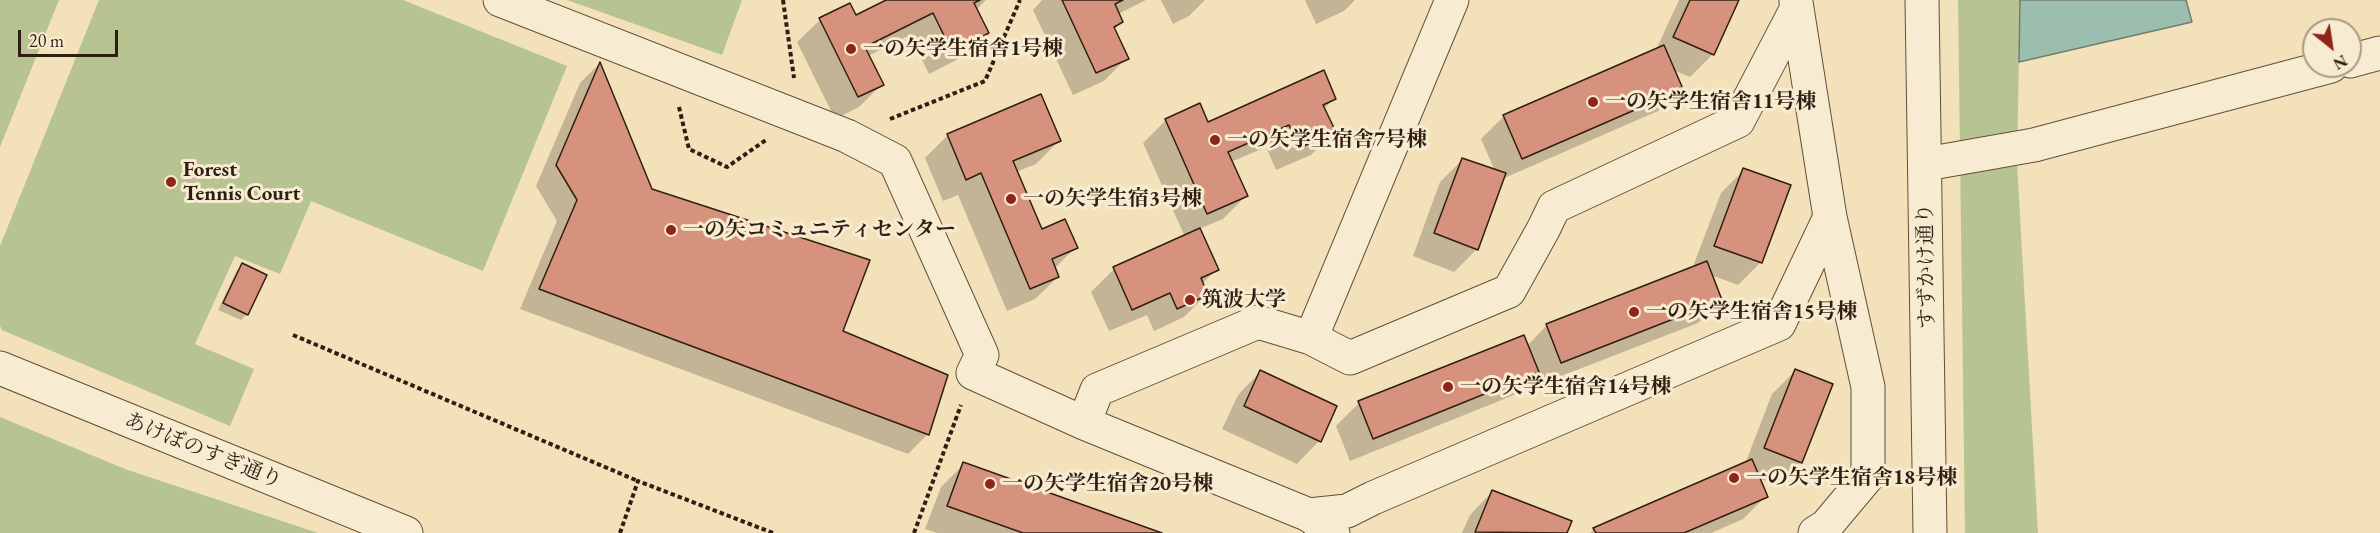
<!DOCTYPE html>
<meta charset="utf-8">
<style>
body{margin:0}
#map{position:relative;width:2380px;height:533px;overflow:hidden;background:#f3e1ba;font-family:"EB Garamond",serif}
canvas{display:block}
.north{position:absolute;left:2302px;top:18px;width:60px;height:60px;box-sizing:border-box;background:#f7ecd2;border:2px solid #a79a85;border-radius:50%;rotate:150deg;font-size:16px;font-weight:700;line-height:24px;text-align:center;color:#301e12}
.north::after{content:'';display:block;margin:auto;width:21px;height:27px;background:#8f2418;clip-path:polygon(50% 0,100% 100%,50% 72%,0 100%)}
.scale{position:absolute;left:18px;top:30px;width:100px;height:27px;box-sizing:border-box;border:3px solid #301e12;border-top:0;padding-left:8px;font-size:18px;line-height:21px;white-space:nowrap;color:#301e12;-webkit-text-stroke:4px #f7ecd2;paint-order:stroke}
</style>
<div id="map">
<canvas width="2380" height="533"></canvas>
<div class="north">N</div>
<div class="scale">20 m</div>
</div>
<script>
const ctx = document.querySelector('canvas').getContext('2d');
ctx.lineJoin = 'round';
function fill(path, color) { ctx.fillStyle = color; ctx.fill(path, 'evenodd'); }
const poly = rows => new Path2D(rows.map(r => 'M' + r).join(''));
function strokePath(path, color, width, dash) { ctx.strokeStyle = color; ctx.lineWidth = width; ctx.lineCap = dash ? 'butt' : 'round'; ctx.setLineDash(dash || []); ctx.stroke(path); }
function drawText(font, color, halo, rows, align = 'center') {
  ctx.font = font + ' "EB Garamond","Noto Serif JP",serif'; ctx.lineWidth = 6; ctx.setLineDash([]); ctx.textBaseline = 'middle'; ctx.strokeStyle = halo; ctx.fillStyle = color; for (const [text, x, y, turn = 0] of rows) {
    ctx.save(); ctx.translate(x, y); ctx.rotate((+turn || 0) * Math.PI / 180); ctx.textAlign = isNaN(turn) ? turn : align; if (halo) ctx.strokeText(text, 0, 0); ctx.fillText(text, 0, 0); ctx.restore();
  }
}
const green = poly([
 [0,0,59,0,0,147],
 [99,0,403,0,567,66,483,271,311,201,280,274,235,256,195,344,254,369,230,426,2,330,0,326,0,246],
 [567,0,742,0,722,55],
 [1958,0,2020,0,2017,163,2038,533,1965,533],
 [0,417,125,469,318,533,0,533]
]);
const water = poly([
 [2020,0,2186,0,2192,22,2019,62,2020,0]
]);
const shadow = poly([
 [889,0,986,0,976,10,987,33,964,56,929,74,910,35,868,56,882,84,859,107,835,119,797,42,820,20,855,17],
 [1042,0,1146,0,1118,14,1121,22,1114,30,1127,58,1104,81,1073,95,1033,10],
 [1161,0,1205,0,1189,16,1173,24],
 [1305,0,1355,0,1344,11,1316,24],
 [1679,0,1737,0,1713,54,1690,77,1673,70,1681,88,1658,111,1502,179,1477,249,1454,272,1413,256,1440,182,1463,159,1495,171,1481,139,1504,116,1656,50],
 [599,64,650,190,841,332,928,434,908,454,520,309,557,221,536,186,580,83],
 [1334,99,1324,109,1334,132,1311,155,1276,170,1266,147,1231,162,1246,196,1223,219,1199,229,1217,269,1202,284,1207,294,1184,317,1154,331,1147,315,1109,331,1091,292,1114,269,1185,237,1143,143,1166,120,1207,124],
 [948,135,1059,141,1036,164,1016,172,1041,231,1076,247,1054,269,1058,277,1035,299,1007,311,958,195,943,201,925,158],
 [1744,170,1761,262,1738,285,1711,275,1721,300,1698,323,1538,385,1534,374,1514,395,1350,461,1336,426,1359,403,1527,346,1547,325,1692,269,1721,193],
 [243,265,247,314,241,320,218,310,236,272],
 [1795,371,1831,385,1800,463,1778,485,1758,478,1766,496,1743,519,1711,533,1590,533,1594,529,1745,464,1772,394],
 [1260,372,1319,441,1297,464,1222,429,1238,395],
 [964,464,1158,533,937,533,925,529,941,487],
 [1492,492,1570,522,1565,533,1462,533,1470,515]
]);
const building = poly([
 [886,0,980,0,974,3,989,33,952,52,933,13,865,47,884,85,858,97,819,18,850,3,856,15,886,0],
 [1062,0,1123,0,1115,4,1123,22,1114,27,1129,59,1096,73,1062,0],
 [1690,0,1739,0,1714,55,1673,37,1690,0],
 [1664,45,1683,89,1522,159,1503,115,1664,45],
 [600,62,652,189,870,260,843,331,948,375,929,435,539,289,577,200,556,165,600,62],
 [1324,70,1336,99,1323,105,1336,132,1299,148,1289,125,1228,152,1248,196,1207,214,1165,119,1200,103,1208,122,1324,70],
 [1041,94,1061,141,1013,161,1042,229,1065,219,1078,248,1052,259,1059,277,1030,289,981,173,966,180,947,134,1041,94],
 [1462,158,1506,173,1478,250,1434,233,1462,158],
 [1743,168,1791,185,1762,263,1714,246,1743,168],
 [1200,228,1219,270,1201,278,1208,295,1177,309,1170,293,1132,310,1113,267,1200,228],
 [1707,261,1722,300,1561,363,1546,324,1707,261],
 [242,263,267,275,248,315,223,303,242,263],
 [1524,335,1539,372,1373,439,1358,401,1524,335],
 [1795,369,1833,384,1802,463,1764,448,1795,369],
 [1260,370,1337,406,1321,442,1244,406,1260,370],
 [1752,459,1768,497,1684,533,1596,533,1593,528,1752,459],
 [963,462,1162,533,1023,533,947,506,963,462],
 [1492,490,1572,521,1567,533,1475,532,1492,490]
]);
const path = poly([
 [783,0,794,78],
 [679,107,689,149,727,167,766,140],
 [890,119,985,81,1020,0],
 [293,335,638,481],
 [620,533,638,481,773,533],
 [914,533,961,405]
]);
const minor = poly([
 [500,0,847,136,895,161,982,355,973,373,1084,423,1309,515,1333,533],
 [1922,0,1930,533],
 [1796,2,1830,217,1868,387,1868,476,1826,526,1815,533],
 [2350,61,2380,53],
 [1926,164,2034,145,2331,66],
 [1311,338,1452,0],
 [0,368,406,533],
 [1084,423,1097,390,1258,322,1311,338,1350,358,1509,291,1544,228,1554,207,1738,121,1797,8],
 [1309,515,1347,511,1373,498,1779,324,1830,217]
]);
const markers = [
 [851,49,6,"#8f2418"],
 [1593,102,6,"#8f2418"],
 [1215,140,6,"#8f2418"],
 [171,182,6,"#8f2418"],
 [1011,199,6,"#8f2418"],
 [671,230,6,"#8f2418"],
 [1190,300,6,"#8f2418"],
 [1634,312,6,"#8f2418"],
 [1448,387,6,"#8f2418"],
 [1734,478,6,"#8f2418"],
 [990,484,6,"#8f2418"]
];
const poiNames = [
 ["一の矢学生宿舎1号棟",863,49],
 ["一の矢学生宿舎11号棟",1605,102],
 ["一の矢学生宿舎7号棟",1227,140],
 ["Forest",183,170],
 ["Tennis Court",183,194],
 ["一の矢学生宿3号棟",1023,199],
 ["一の矢コミュニティセンター",683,230],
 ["筑波大学",1202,300],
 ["一の矢学生宿舎15号棟",1646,312],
 ["一の矢学生宿舎14号棟",1460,387],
 ["一の矢学生宿舎18号棟",1746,478],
 ["一の矢学生宿舎20号棟",1002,484]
];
const streetNames = [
 ["すずかけ通り",1927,266,-91],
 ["あけぼのすぎ通り",203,451,22]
];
fill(green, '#b8c392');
fill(water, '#9bbeae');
strokePath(water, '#707e70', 1.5);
fill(shadow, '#0003');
fill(building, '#d7927d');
strokePath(building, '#301e12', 1.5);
strokePath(minor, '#614f3c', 35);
strokePath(path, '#301e12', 4, [4.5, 3]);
strokePath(minor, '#f7ecd2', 33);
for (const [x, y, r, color] of markers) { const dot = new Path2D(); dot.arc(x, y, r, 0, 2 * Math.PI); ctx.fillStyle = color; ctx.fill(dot); strokePath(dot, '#f7ecd2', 2); }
drawText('bold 21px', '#301e12', '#f7ecd2', poiNames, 'left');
drawText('21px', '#301e12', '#f7ecd2', streetNames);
</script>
